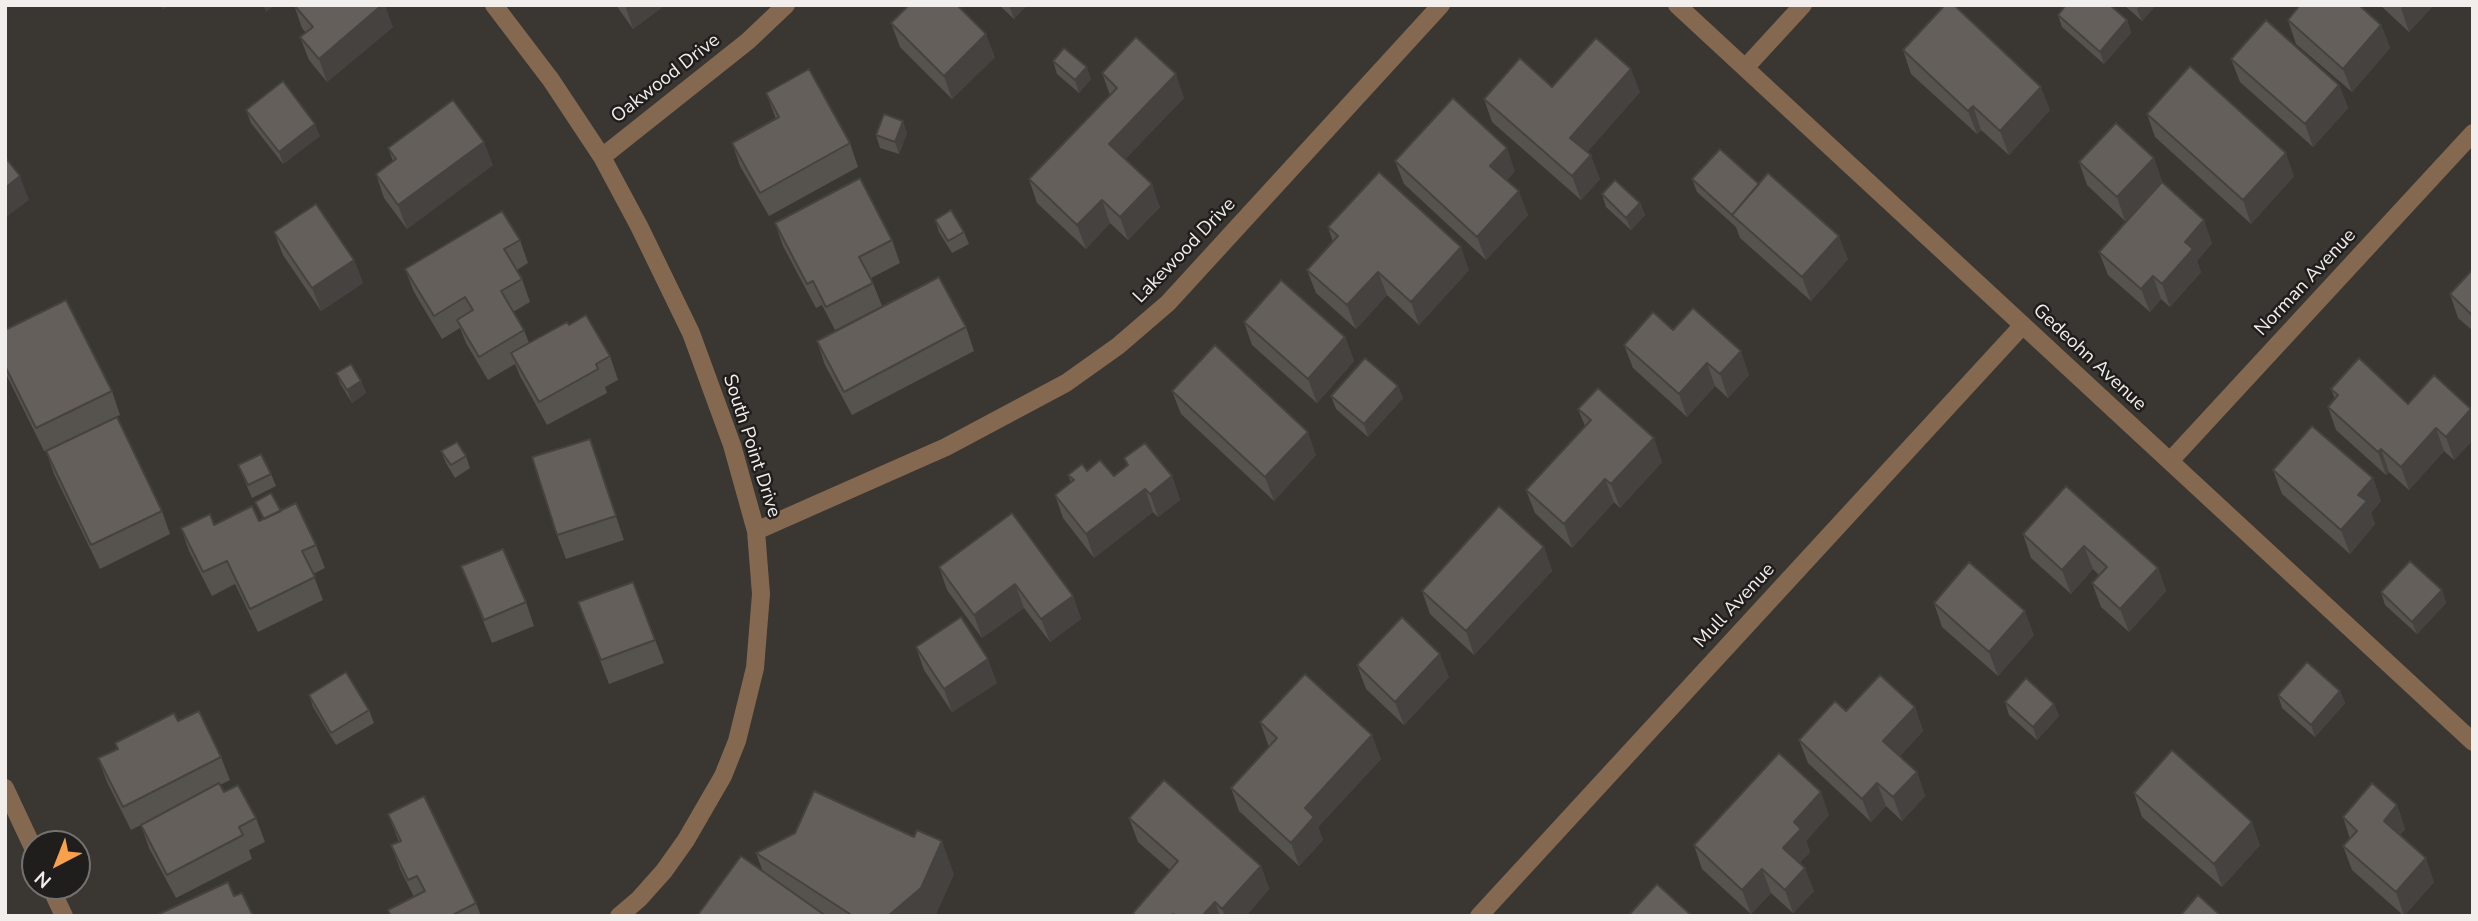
<!DOCTYPE html>
<style>
body{margin:0}
#map{position:relative;width:2478px;height:921px;overflow:hidden;background:#3a3632;font-family:"Nunito Sans",sans-serif}
canvas{display:block}
.frame{position:absolute;inset:0;border:7px solid #f1eeeb;pointer-events:none}
.north{position:absolute;left:21px;top:830px;width:70px;height:70px;box-sizing:border-box;background:#201e1c;border:2px solid #74716f;border-radius:50%;rotate:222deg;font-size:19px;font-weight:700;line-height:28px;text-align:center;color:#f1eeeb}
.north::after{content:'';display:block;margin:auto;width:24px;height:32px;background:#f9a04c;clip-path:polygon(50% 0,100% 100%,50% 72%,0 100%)}
</style>
<div id="map">
<canvas width="2478" height="921"></canvas>
<div class="frame"></div>
<div class="north">N</div>
</div>
<script>
const ctx = document.querySelector('canvas').getContext('2d');
ctx.lineJoin = 'round';
const poly = rows => new Path2D(rows.map(r => 'M' + r).join(''));
function strokePath(path, color, width, dash) { ctx.strokeStyle = color; ctx.lineWidth = width; ctx.lineCap = dash ? 'butt' : 'round'; ctx.setLineDash(dash || []); ctx.stroke(path); }
function fill(path, color) { ctx.fillStyle = color; ctx.fill(path, 'evenodd'); }
function drawText(font, color, halo, rows, align = 'center') {
  ctx.font = font + ' "Nunito Sans",sans-serif'; ctx.lineWidth = 5; ctx.setLineDash([]); ctx.textBaseline = 'middle'; ctx.strokeStyle = halo; ctx.fillStyle = color; for (const [text, x, y, turn = 0] of rows) {
    ctx.save(); ctx.translate(x, y); ctx.rotate((+turn || 0) * Math.PI / 180); ctx.textAlign = isNaN(turn) ? turn : align; if (halo) ctx.strokeText(text, 0, 0); ctx.fillText(text, 0, 0); ctx.restore();
  }
}
const minor = poly([
 [494,5,551,80,602,157,639,226,691,333,732,445,756,531,761,594,755,668,737,741,723,776,686,840,664,871,639,899,619,916],
 [1677,5,2473,742],
 [1745,68,1803,5],
 [602,157,748,41,786,5],
 [2170,461,2473,133],
 [756,531,946,447,1066,383,1118,346,1168,303,1441,5],
 [5,788,35,852],
 [50,886,64,916],
 [1479,916,2023,325]
]);
const wall = poly([
 [294,5,393,27,327,82,309,60,300,37,306,33,302,28],
 [616,5,665,5,633,29],
 [999,5,1027,5,1014,19],
 [2124,5,2156,5,2142,21],
 [2380,5,2434,5,2409,32],
 [2058,15,2127,20,2131,33,2104,64,2062,27],
 [2288,20,2381,25,2390,48,2352,92,2296,44],
 [891,23,995,57,952,99,900,47],
 [1903,50,2050,110,2009,155,1981,130,1977,134,1911,74],
 [2231,59,2339,85,2348,108,2313,147,2240,82],
 [1053,61,1091,79,1079,93,1057,74],
 [1102,73,1184,98,1125,159,1160,207,1128,240,1110,223,1086,249,1037,203,1029,179,1110,95],
 [1552,87,1640,92,1587,152,1600,179,1581,200,1492,122,1484,99],
 [766,93,850,143,858,167,769,216,740,166,732,143,776,119],
 [246,110,320,136,283,164,251,123],
 [2147,114,2294,176,2251,224,2155,137],
 [907,133,899,154,880,148,876,135],
 [388,148,493,165,407,229,384,198,376,174,393,161],
 [2154,158,2162,182,2212,243,2197,261,2201,272,2170,307,2161,299,2150,312,2108,275,2099,252,2155,190,2125,221,2087,185,2079,162],
 [1395,161,1515,171,1507,180,1528,215,1486,260,1404,184],
 [1692,179,1759,184,1848,259,1811,301,1740,238,1736,227,1697,192],
 [1602,194,1640,203,1645,215,1631,230,1606,207],
 [935,220,964,232,969,244,952,253,939,232],
 [775,223,892,240,900,263,871,278,882,306,835,330,822,305,816,308,783,246],
 [1328,227,1469,270,1419,325,1387,295,1356,329,1316,293,1307,270,1333,242],
 [274,232,354,260,363,283,321,311,283,255],
 [520,240,528,263,517,270,522,279,530,302,513,312,524,330,529,343,569,325,610,356,618,380,605,387,607,393,547,425,520,376,515,364,488,380,466,343,460,328,442,339,414,292,405,269],
 [2473,269,2473,331,2458,318,2450,294],
 [1244,322,1345,337,1354,361,1317,403,1252,345],
 [966,327,974,351,852,415,825,365,817,341],
 [5,330,112,391,120,415,103,423,162,511,170,534,100,569,54,474,46,451,44,451,5,372],
 [1673,330,1749,375,1728,398,1715,386,1687,417,1633,368,1624,345],
 [336,373,361,381,366,393,352,403,341,385],
 [1398,386,1403,398,1368,437,1336,409,1331,396],
 [2331,389,2408,404,2471,409,2473,414,2473,440,2454,460,2444,451,2409,490,2389,472,2386,475,2336,430,2328,407,2335,399],
 [1172,391,1316,455,1274,501,1181,414],
 [1578,409,1662,462,1620,508,1614,502,1572,548,1535,513,1526,490,1585,426],
 [590,439,624,540,566,559,557,535],
 [441,451,466,456,470,468,455,478,446,463],
 [1124,458,1172,476,1180,500,1158,517,1153,512,1094,558,1063,518,1055,495,1071,482,1068,475,1087,471,1114,476,1127,466],
 [238,465,271,474,276,486,252,498],
 [2273,470,2373,478,2381,501,2371,513,2375,524,2350,554,2282,494],
 [2066,486,2158,568,2166,591,2129,632,2101,607,2092,583,2099,575,2093,569,2071,594,2031,558,2023,534],
 [255,502,281,511,316,545,325,568,313,574,323,600,258,632,235,584,212,596,189,551,181,528,259,521,263,519],
 [1544,547,1552,571,1474,655,1430,614,1422,591],
 [461,566,526,602,534,626,492,643],
 [939,567,1073,596,1081,619,1050,642,1024,608,982,638,947,590],
 [633,582,664,663,609,684,578,602],
 [2442,590,2446,603,2417,634,2385,605,2381,592],
 [1934,603,2034,635,1998,676,1942,627],
 [916,647,997,683,952,712,924,670],
 [1357,665,1449,677,1404,725,1366,689],
 [2340,691,2345,703,2315,737,2282,708,2278,695],
 [309,695,369,710,374,723,336,745,313,707],
 [2005,702,2054,704,2059,716,2037,740,2009,715],
 [1915,707,1923,731,1900,756,1917,772,1925,796,1902,821,1886,806,1871,822,1808,763,1799,740,1846,711],
 [178,721,221,757,230,780,220,785,224,792,256,818,265,842,249,850,252,859,176,898,149,848,141,825,131,830,107,782,98,758,118,749,115,743],
 [1260,722,1381,759,1318,827,1323,840,1299,866,1239,811,1231,788,1269,747],
 [2134,793,2260,845,2222,887,2142,817],
 [2397,805,2405,829,2400,835,2434,882,2404,916,2352,870,2343,846,2350,839,2343,817],
 [388,814,476,903,481,916,390,916,388,910,414,897,400,869,391,845,399,842],
 [1829,815,1806,841,1810,852,1799,863,1814,891,1793,913,1771,893,1751,914,1702,869,1694,845],
 [1129,818,1261,866,1269,889,1246,916,1134,916,1133,913,1170,870,1138,842],
 [756,853,954,874,935,916,697,916,763,872]
]);
const shadedWall = poly([
 [161,5,169,5,163,10],
 [263,5,275,5,266,12],
 [382,5,385,5,393,27,327,82,319,59],
 [625,5,665,5,633,29],
 [1009,5,1027,5,1014,19],
 [2140,5,2156,5,2142,21,2137,9],
 [2404,5,2434,5,2409,32,2401,8],
 [2127,20,2131,33,2104,64,2100,52],
 [2381,25,2390,48,2352,92,2343,69],
 [986,34,995,57,952,99,944,76],
 [1087,67,1091,79,1079,93,1075,80],
 [1631,69,1640,92,1579,161,1570,138],
 [1176,74,1184,98,1118,167,1109,144],
 [2339,85,2348,108,2313,147,2305,124],
 [2041,87,2050,110,2009,155,2000,131],
 [1973,106,1981,130,1977,134,1968,111],
 [903,121,907,133,899,154,895,142],
 [315,124,320,136,283,164,279,152],
 [484,142,493,165,407,229,398,205],
 [1507,148,1515,171,1499,189,1490,166],
 [2286,153,2294,176,2251,224,2243,200],
 [1591,155,1600,179,1581,200,1572,176],
 [2154,158,2162,181,2125,221,2117,197],
 [20,176,29,200,5,218,5,188],
 [1152,184,1160,207,1128,240,1120,217],
 [1519,191,1528,215,1486,260,1477,237],
 [1102,200,1110,223,1086,249,1077,225],
 [1640,203,1645,215,1631,230,1626,218],
 [2204,220,2212,243,2197,261,2201,272,2170,307,2162,284,2185,242],
 [1839,236,1848,259,1811,301,1802,277],
 [1461,247,1469,270,1419,325,1411,302],
 [354,260,363,283,321,311,312,288],
 [1378,272,1387,295,1356,329,1347,305],
 [2153,276,2161,299,2150,312,2141,289],
 [1345,337,1354,361,1317,403,1308,379],
 [1741,351,1749,375,1728,398,1720,374],
 [1707,363,1715,386,1687,417,1679,394],
 [361,381,366,393,352,403,347,390],
 [1398,386,1403,398,1368,437,1364,424],
 [2471,409,2473,414,2473,440,2454,460,2446,437],
 [2436,428,2444,451,2409,490,2401,467],
 [1308,432,1316,455,1274,501,1265,477],
 [1654,438,1662,462,1620,508,1611,484],
 [590,439,599,462,624,540,616,516],
 [2381,449,2389,472,2386,475,2378,452],
 [1172,476,1180,500,1158,517,1150,494],
 [2373,478,2381,501,2371,513,2375,524,2350,554,2341,530,2358,495],
 [1605,479,1614,502,1572,548,1564,524],
 [1145,489,1153,512,1094,558,1086,534],
 [2084,546,2093,569,2071,594,2062,570],
 [1544,547,1552,571,1474,655,1466,631],
 [2158,568,2166,591,2129,632,2120,609],
 [1015,584,1024,608,982,638,974,615],
 [2442,590,2446,603,2417,634,2412,622],
 [1073,596,1081,619,1050,642,1041,619],
 [2025,611,2034,635,1998,676,1989,652],
 [1440,654,1449,677,1404,725,1395,702],
 [988,659,997,683,952,712,944,689],
 [2340,691,2345,703,2315,737,2311,725],
 [2054,704,2059,716,2037,740,2033,727],
 [1915,707,1923,731,1892,764,1883,741],
 [1372,735,1381,759,1318,827,1323,840,1299,866,1291,843,1305,808],
 [1917,772,1925,796,1902,821,1893,797],
 [1877,783,1886,806,1871,822,1862,799],
 [1821,792,1829,815,1806,841,1810,852,1791,871,1783,848,1794,822],
 [2397,805,2405,829,2392,844,2384,821],
 [2252,822,2260,845,2222,887,2214,864],
 [942,841,954,874,935,916,888,916],
 [2426,858,2434,882,2404,916,2396,892],
 [1261,866,1269,889,1246,916,1225,916,1222,909],
 [1805,868,1814,891,1793,913,1785,890],
 [1762,869,1771,893,1751,914,1742,890],
 [1215,902,1220,916,1202,916]
]);
const building = poly([
 [294,5,382,5,319,59,300,37,313,27,294,5],
 [909,5,957,5,986,34,944,76,891,23,909,5],
 [1945,5,1954,5,2041,87,2000,131,1973,106,1968,111,1903,50,1945,5],
 [2066,5,2110,5,2127,20,2100,52,2058,15,2066,5],
 [2300,5,2359,5,2381,25,2343,69,2288,20,2300,5],
 [2266,20,2339,85,2305,124,2231,59,2266,20],
 [1136,37,1176,74,1109,144,1152,184,1120,217,1102,200,1077,225,1029,179,1117,88,1102,73,1136,37],
 [1596,38,1631,69,1570,138,1591,155,1572,176,1484,99,1520,58,1552,87,1596,38],
 [1064,48,1087,67,1075,80,1053,61,1064,48],
 [2190,66,2286,153,2243,200,2147,114,2190,66],
 [809,69,850,143,760,193,732,143,779,117,766,93,809,69],
 [283,81,315,124,279,152,246,110,283,81],
 [1453,98,1507,148,1490,166,1519,191,1477,237,1395,161,1453,98],
 [453,100,484,142,398,205,376,174,396,159,388,148,453,100],
 [884,114,903,121,895,142,876,135,884,114],
 [2116,123,2154,158,2117,197,2079,162,2116,123],
 [1720,149,1759,184,1732,215,1692,179,1720,149],
 [5,157,20,176,5,188,5,157],
 [1379,172,1461,247,1411,302,1378,272,1347,305,1307,270,1338,236,1328,227,1379,172],
 [1768,173,1839,236,1802,277,1732,215,1768,173],
 [860,178,892,240,859,257,873,283,826,307,813,281,807,284,775,223,860,178],
 [1615,180,1640,203,1626,218,1602,194,1615,180],
 [2162,182,2204,220,2185,242,2193,249,2162,284,2153,276,2141,289,2099,252,2162,182],
 [316,204,354,260,312,288,274,232,316,204],
 [951,210,964,232,948,241,935,220,951,210],
 [502,211,520,240,504,249,522,279,501,291,524,330,479,357,457,320,473,310,465,297,434,316,405,269,502,211],
 [2473,269,2473,316,2450,294,2473,269],
 [939,277,966,327,844,392,817,341,939,277],
 [1281,280,1345,337,1308,379,1244,322,1281,280],
 [66,300,112,391,36,428,5,366,5,330,66,300],
 [1693,308,1741,351,1720,374,1707,363,1679,394,1624,345,1653,312,1673,330,1693,308],
 [586,315,610,356,596,364,598,369,539,402,511,353,567,322,569,325,586,315],
 [1215,345,1308,432,1265,477,1172,391,1215,345],
 [1365,358,1398,386,1364,424,1331,396,1365,358],
 [2359,358,2408,404,2434,375,2471,409,2446,437,2436,428,2401,467,2381,449,2378,452,2328,407,2338,395,2331,389,2359,358],
 [351,364,361,381,347,390,336,373,351,364],
 [1598,388,1654,438,1611,484,1605,479,1564,524,1526,490,1591,420,1578,409,1598,388],
 [117,417,162,511,91,545,46,451,117,417],
 [2312,426,2373,478,2358,495,2367,501,2341,530,2273,470,2312,426],
 [590,439,616,516,557,535,532,457,590,439],
 [457,442,466,456,451,465,441,451,457,442],
 [1145,443,1172,476,1150,494,1145,489,1086,534,1055,495,1074,480,1068,475,1082,464,1087,471,1100,460,1114,476,1128,465,1124,458,1145,443],
 [261,454,271,474,248,485,238,465,261,454],
 [2066,486,2158,568,2120,609,2092,583,2107,567,2084,546,2062,570,2023,534,2066,486],
 [271,493,281,511,264,519,255,502,271,493],
 [296,503,316,545,302,551,315,577,250,609,227,561,203,572,181,528,210,514,214,525,252,506,259,521,296,503],
 [1499,506,1544,547,1466,631,1422,591,1499,506],
 [1012,513,1073,596,1041,619,1015,584,974,615,939,567,1012,513],
 [503,549,526,602,484,620,461,566,503,549],
 [2410,561,2442,590,2412,622,2381,592,2410,561],
 [1969,562,2025,611,1989,652,1934,603,1969,562],
 [633,582,655,640,601,660,578,602,633,582],
 [961,617,988,659,944,689,916,647,961,617],
 [1402,617,1440,654,1395,702,1357,665,1402,617],
 [2307,662,2340,691,2311,725,2278,695,2307,662],
 [346,672,369,710,331,733,309,695,346,672],
 [1305,674,1372,735,1305,808,1314,817,1291,843,1231,788,1277,738,1260,722,1305,674],
 [1880,675,1915,707,1883,741,1917,772,1893,797,1877,783,1862,799,1799,740,1835,701,1846,711,1880,675],
 [2026,678,2054,704,2033,727,2005,702,2026,678],
 [199,711,221,757,123,807,98,758,118,749,115,743,174,713,178,721,199,711],
 [2172,750,2252,822,2214,864,2134,793,2172,750],
 [1779,753,1821,792,1794,822,1801,829,1783,848,1805,868,1785,890,1762,869,1742,890,1694,845,1779,753],
 [1164,780,1261,866,1222,909,1215,902,1202,916,1175,916,1173,914,1172,916,1136,916,1133,913,1178,861,1129,818,1164,780],
 [219,783,224,792,238,785,256,818,239,827,243,835,167,875,141,825,219,783],
 [2372,783,2397,805,2384,821,2426,858,2396,892,2343,846,2357,831,2343,817,2372,783],
 [814,791,914,837,917,830,942,841,921,888,888,916,853,916,756,853,795,833,814,791],
 [424,796,476,903,451,916,391,916,388,910,425,891,417,876,408,880,391,845,401,841,388,814,424,796],
 [741,856,826,916,697,916,741,856],
 [228,882,234,896,242,893,253,916,159,916,159,914,228,882],
 [1657,884,1692,916,1628,916,1657,884],
 [2198,895,2221,916,2180,916,2198,895]
]);
const streetNames = [
 ["Oakwood Drive",666,79,-38],
 ["Lakewood Drive",1185,251,-46],
 ["Norman Avenue",2306,283,-47],
 ["Gedeohn Avenue",2089,358,43],
 ["South Point Drive",751,446,72],
 ["Mull Avenue",1735,606,-47]
];
strokePath(minor, '#856850', 18);
fill(wall, '#56524e');
fill(shadedWall, '#464240');
fill(building, '#645f5b');
strokePath(building, '#464240', 2);
drawText('19px', '#f1eeeb', '#201e1c', streetNames);
</script>
